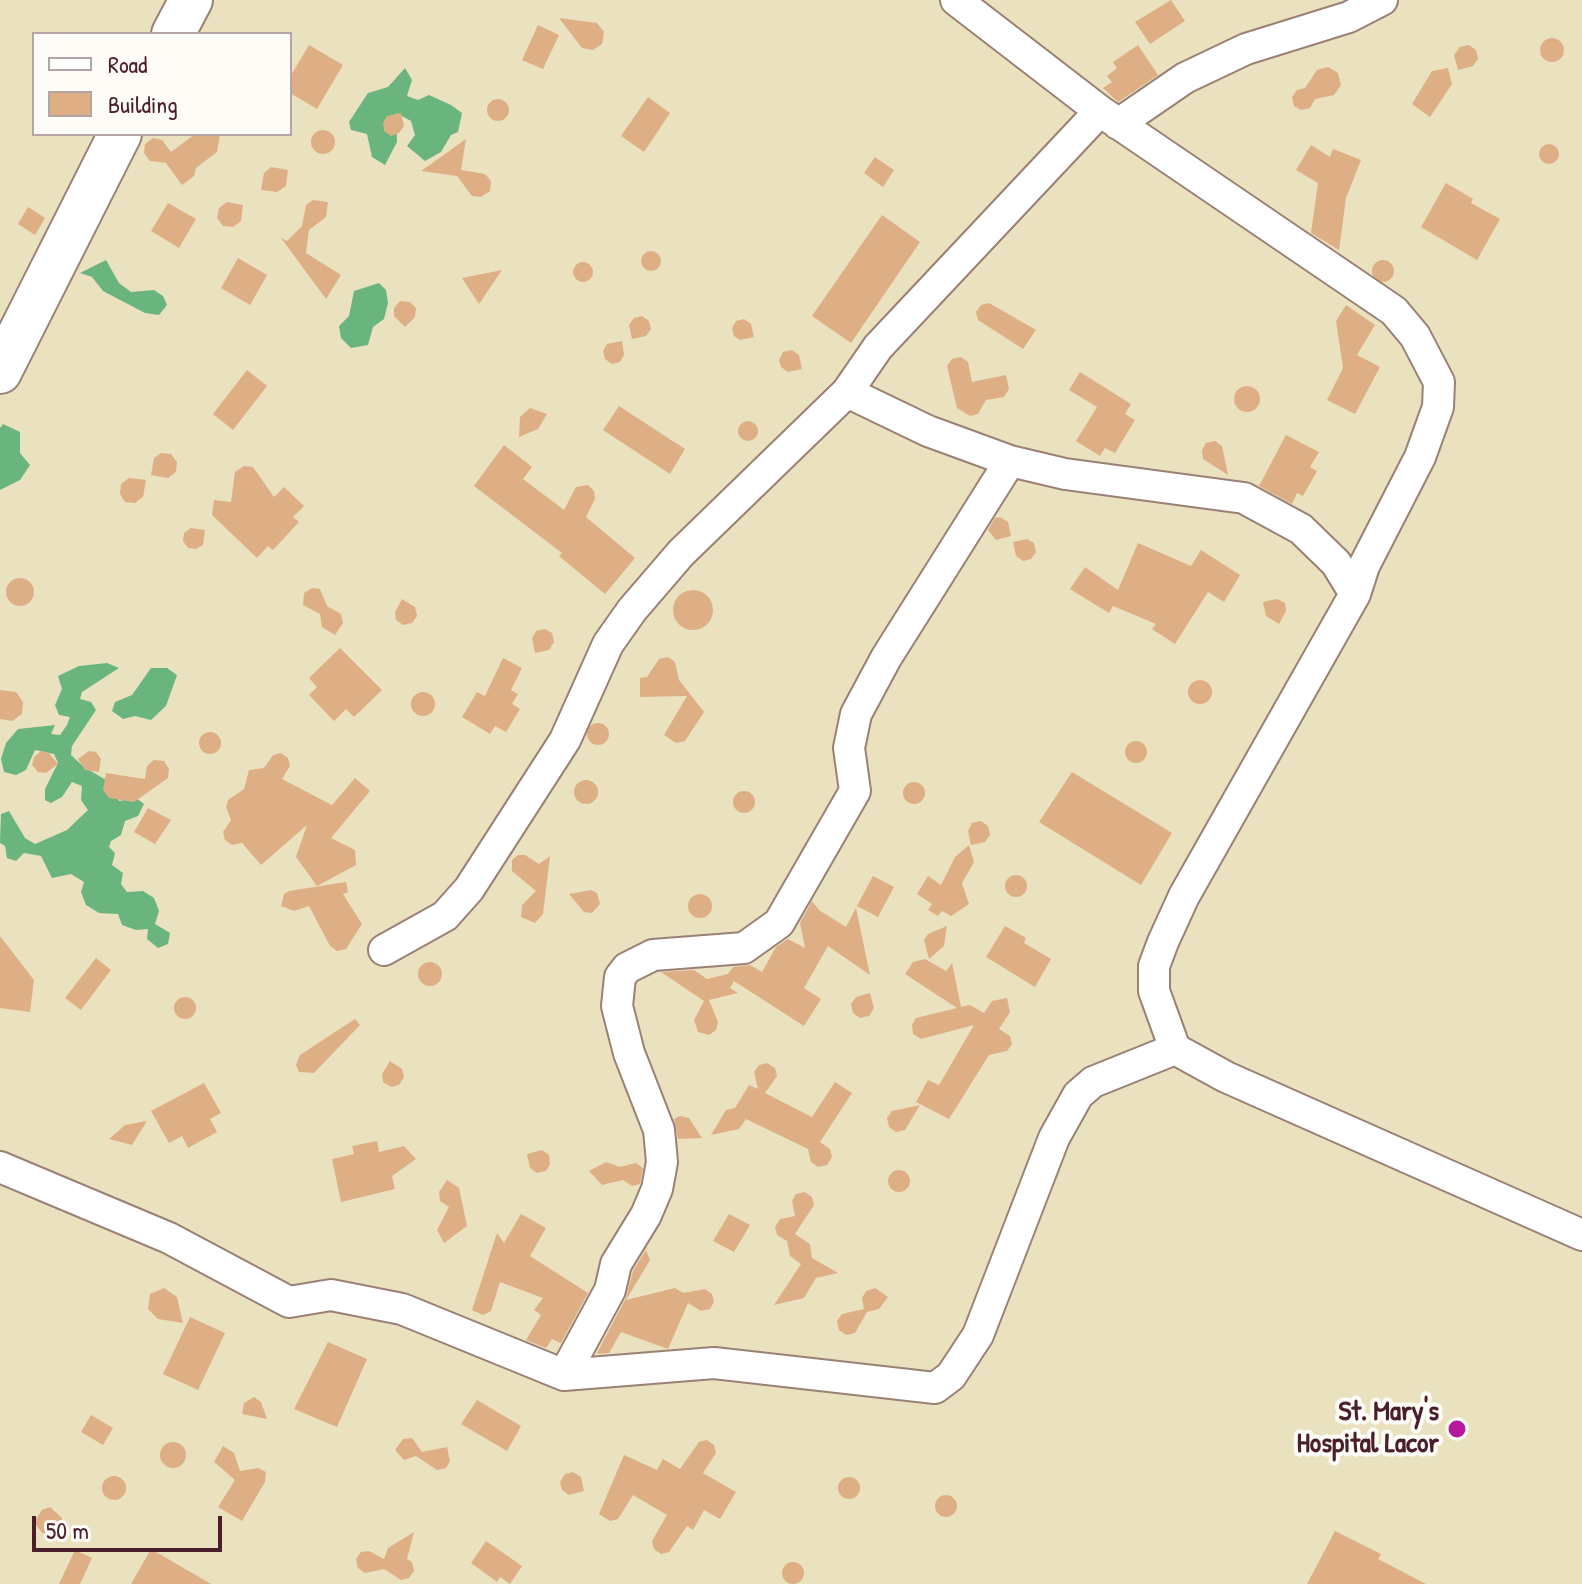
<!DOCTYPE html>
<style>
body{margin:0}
#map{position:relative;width:1582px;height:1584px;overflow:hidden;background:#eae1bf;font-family:"Patrick Hand",sans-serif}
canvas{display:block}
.legend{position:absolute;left:32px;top:32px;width:260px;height:104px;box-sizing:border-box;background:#fdfcf7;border:2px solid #b5a4a5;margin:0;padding:10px 14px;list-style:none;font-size:24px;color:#4a1f2b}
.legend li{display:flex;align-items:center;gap:16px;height:40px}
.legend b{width:40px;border:2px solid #b5a4a5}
.scale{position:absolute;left:32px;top:1516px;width:190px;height:36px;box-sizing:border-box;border:4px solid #4a1f2b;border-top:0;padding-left:10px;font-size:24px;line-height:28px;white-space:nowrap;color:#4a1f2b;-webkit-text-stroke:6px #fdfcf7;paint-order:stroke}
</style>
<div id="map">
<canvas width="1582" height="1584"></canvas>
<ul class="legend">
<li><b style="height:10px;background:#fff"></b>Road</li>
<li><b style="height:22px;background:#deaf85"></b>Building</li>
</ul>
<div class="scale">50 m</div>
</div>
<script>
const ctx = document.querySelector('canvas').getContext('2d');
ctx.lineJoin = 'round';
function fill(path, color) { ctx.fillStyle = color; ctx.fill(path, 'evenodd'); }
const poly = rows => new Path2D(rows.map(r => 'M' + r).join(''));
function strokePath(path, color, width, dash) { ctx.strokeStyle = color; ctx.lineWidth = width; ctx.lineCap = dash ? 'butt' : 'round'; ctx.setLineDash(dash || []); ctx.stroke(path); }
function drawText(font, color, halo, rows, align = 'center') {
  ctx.font = font + ' "Patrick Hand",sans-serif'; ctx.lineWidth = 8; ctx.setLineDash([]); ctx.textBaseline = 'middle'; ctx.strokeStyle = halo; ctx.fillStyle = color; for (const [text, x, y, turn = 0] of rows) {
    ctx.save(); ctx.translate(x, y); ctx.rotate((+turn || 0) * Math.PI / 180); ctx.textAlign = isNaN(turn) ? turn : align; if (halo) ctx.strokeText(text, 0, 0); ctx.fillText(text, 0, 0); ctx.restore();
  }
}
const forest = poly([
 [405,68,412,80,407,96,418,100,429,95,451,105,462,113,458,132,451,135,441,152,425,161,407,146,415,135,411,121,396,113,397,142,385,165,372,157,367,134,351,130,349,122,368,93,388,87],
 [106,260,119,283,131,292,154,290,163,296,167,305,159,315,145,313,103,291,92,277,80,273],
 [379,283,386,290,388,303,384,319,373,327,368,345,351,348,341,338,339,326,349,316,354,291],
 [3,424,20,432,20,453,30,465,20,480,0,490,0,428],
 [107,663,119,668,82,692,80,699,91,702,96,710,72,746,71,755,84,767,111,783,119,801,136,798,144,804,138,816,125,821,121,835,111,841,109,847,115,853,112,865,123,873,121,884,127,892,143,891,154,898,159,911,155,924,170,933,168,944,158,948,147,939,148,929,136,930,122,925,118,914,99,913,86,905,81,892,84,882,71,874,52,878,41,856,24,853,16,861,7,858,5,846,0,843,1,814,9,811,25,838,35,844,67,830,88,810,81,800,82,786,72,782,62,797,51,803,45,800,45,789,58,763,54,754,35,750,26,770,16,775,4,772,1,759,6,743,18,729,55,725,51,734,60,735,67,725,70,717,59,715,55,705,62,689,58,676,79,666],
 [151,668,167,668,177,675,166,706,151,720,135,716,123,719,112,711,115,702,132,695]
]);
const building = poly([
 [1171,0,1185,21,1150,44,1135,22],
 [559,18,597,23,604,32,602,44,593,50,582,48],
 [538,25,559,35,543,69,522,60],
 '1540 50a12 12 0 1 1 24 0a12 12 0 1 1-24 0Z',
 [309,45,343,65,317,109,290,93,290,77],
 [1138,45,1158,75,1118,102,1103,88,1112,82,1107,76,1117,68,1113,62],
 [1469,45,1476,50,1478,59,1473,66,1458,70,1454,55,1460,47],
 [1328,67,1338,73,1341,85,1334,95,1315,99,1310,108,1301,110,1294,106,1292,97,1297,90,1305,88,1317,70],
 [1448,68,1452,84,1430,117,1412,104,1432,71],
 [648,97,670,113,644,152,621,136],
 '487 110a11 11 0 1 1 22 0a11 11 0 1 1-22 0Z',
 [401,113,404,126,399,133,391,136,384,131,383,123,387,116],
 '311 142a12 12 0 1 1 24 0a12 12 0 1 1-24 0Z',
 [195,134,220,134,217,152,196,168,194,176,182,185,166,163,150,161,144,153,145,144,153,138,162,140,171,152],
 [466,139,461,170,485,174,491,181,490,191,481,197,472,196,457,176,421,171],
 '1539 154a10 10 0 1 1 20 0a10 10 0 1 1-20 0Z',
 [1311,145,1330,157,1333,149,1361,160,1346,198,1339,250,1311,233,1318,183,1296,170],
 [875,157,894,170,883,187,864,173],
 [271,167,288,170,286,186,277,192,261,190,264,173],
 [1446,183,1473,199,1471,203,1500,219,1477,260,1421,227],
 [313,200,328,202,326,217,309,230,306,253,341,275,326,299,281,238,287,241,302,226,306,205],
 [227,202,243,205,241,221,233,227,223,226,217,218,219,208],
 [168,203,196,219,179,248,151,231],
 [28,207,45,218,35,235,18,224],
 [882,215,920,242,851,343,812,316],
 '641 261a10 10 0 1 1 20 0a10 10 0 1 1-20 0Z',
 [238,258,267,275,250,305,221,288],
 '1372 271a11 11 0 1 1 22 0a11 11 0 1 1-22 0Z',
 '573 272a10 10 0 1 1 20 0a10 10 0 1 1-20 0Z',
 [502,270,479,304,462,278],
 [400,301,410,302,416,308,415,317,405,327,394,316,394,308],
 [989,303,1036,330,1023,349,978,320,976,312,981,305],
 [1346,305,1375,325,1357,355,1380,367,1355,414,1327,400,1343,368,1336,321],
 [642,316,649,321,651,329,646,336,632,339,629,325,634,318],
 [744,319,751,324,754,337,740,340,734,336,732,328,736,321],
 [622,341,624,355,620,362,612,364,605,359,603,351,607,344],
 [792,350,799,355,802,369,788,372,781,367,779,360,783,352],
 [961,357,968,362,972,382,1006,375,1009,389,1004,397,986,400,978,414,970,416,957,408,947,366,952,359],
 [247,370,267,386,233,430,213,414],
 [1080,372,1131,404,1125,414,1135,420,1115,453,1105,448,1100,456,1076,441,1097,407,1069,390],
 '1234 399a13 13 0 1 1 26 0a13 13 0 1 1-26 0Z',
 [619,406,685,449,670,474,603,430],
 [530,408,547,414,538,429,519,437,520,417],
 '738 431a10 10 0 1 1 20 0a10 10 0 1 1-20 0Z',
 [1286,435,1319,452,1310,467,1317,471,1303,496,1297,493,1292,504,1259,486],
 [1215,441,1222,446,1228,475,1203,459,1202,450,1206,443],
 [504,445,532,467,523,479,564,510,576,487,588,485,594,491,595,499,586,517,635,558,605,594,559,556,562,553,474,486],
 [161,453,171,454,177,462,176,472,168,478,151,475,154,458],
 [244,466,253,467,274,497,284,487,304,506,293,517,299,522,273,550,268,546,257,558,212,515,214,500,231,502,235,472],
 [129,478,146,480,143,497,135,503,125,502,120,494,121,484],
 [1000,517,1008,522,1011,536,996,540,988,530,995,518],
 [191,528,205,530,203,545,196,549,188,548,183,541,184,533],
 [1027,539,1034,543,1036,552,1031,559,1023,561,1016,556,1013,542],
 [1138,543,1191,566,1201,550,1240,575,1224,602,1208,592,1175,644,1152,629,1156,624,1113,606,1109,613,1070,589,1085,567,1118,590],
 '6 592a14 14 0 1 1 28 0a14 14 0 1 1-28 0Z',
 [312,588,320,589,327,606,341,614,343,623,335,635,322,627,320,614,303,605,304,593],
 '673 610a20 20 0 1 1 40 0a20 20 0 1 1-40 0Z',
 [402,599,415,607,417,616,412,623,403,625,396,620,395,612],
 [1277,599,1285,603,1286,611,1279,624,1266,616,1263,602],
 [545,629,552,633,554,642,549,650,535,653,532,638,536,631],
 [340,648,382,690,354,717,346,709,334,721,309,695,317,687,309,678],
 [668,657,675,662,679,680,704,712,685,741,676,743,664,735,687,696,640,697,640,678,647,677,659,659],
 [503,658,522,668,511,690,518,694,512,704,520,709,506,732,495,726,490,734,462,717,477,692,485,696],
 '1188 692a12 12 0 1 1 24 0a12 12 0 1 1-24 0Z',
 [0,690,16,692,23,702,22,714,12,721,0,719],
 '411 704a12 12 0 1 1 24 0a12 12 0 1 1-24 0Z',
 '587 734a11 11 0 1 1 22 0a11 11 0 1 1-22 0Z',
 '199 743a11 11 0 1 1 22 0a11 11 0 1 1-22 0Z',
 '1125 752a11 11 0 1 1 22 0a11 11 0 1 1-22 0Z',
 [41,751,49,753,58,764,46,773,38,772,32,765,34,757],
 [89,751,96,752,101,759,99,772,85,770,78,759],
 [281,753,288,758,290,766,282,779,332,805,355,778,370,791,331,838,355,850,356,865,317,886,296,857,307,825,261,865,242,843,232,845,225,840,223,832,231,820,226,807,228,800,244,789,249,770,264,768,273,755],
 [154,760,164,761,169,769,168,778,134,802,109,798,103,790,106,773,145,779,147,766],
 [1072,772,1172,833,1141,885,1039,822],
 '574 792a12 12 0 1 1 24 0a12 12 0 1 1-24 0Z',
 '903 793a11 11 0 1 1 22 0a11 11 0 1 1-22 0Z',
 '733 802a11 11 0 1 1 22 0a11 11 0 1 1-22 0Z',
 [148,808,171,820,155,844,134,832],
 [981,821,988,826,990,835,985,842,971,845,968,831,972,823],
 [969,845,974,862,962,883,969,904,951,916,942,911,938,916,928,910,932,904,917,894,928,876,941,885,955,857],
 [518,855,525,855,539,864,550,856,543,914,535,923,521,917,522,905,536,891,512,871,512,860],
 '1005 886a11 11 0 1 1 22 0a11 11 0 1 1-22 0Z',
 [873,876,894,887,878,917,857,906],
 [346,882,348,892,343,894,362,924,346,949,337,951,330,946,309,906,294,911,281,906,284,894,289,891],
 [591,890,597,893,600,904,592,913,584,912,569,894],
 '688 906a12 12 0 1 1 24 0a12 12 0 1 1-24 0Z',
 [812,901,819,910,846,927,856,908,870,975,828,946,804,988,821,999,804,1026,734,981,730,988,738,993,709,1000,718,1022,716,1030,709,1035,698,1032,694,1020,704,1001,661,972,694,970,707,979,728,974,733,967,750,965,762,972,776,947,788,939,805,948,800,923],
 [947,926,944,946,929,959,924,940,928,934],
 [1005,926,1026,938,1024,943,1051,959,1035,987,986,957],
 [0,936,34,980,30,1012,0,1008],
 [96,958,111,970,81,1010,65,998],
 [925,959,946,971,952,963,961,1007,970,1005,984,1013,992,1001,1007,998,1010,1012,999,1029,1010,1036,1012,1044,1007,1051,989,1055,949,1119,916,1102,928,1080,939,1085,974,1025,921,1039,913,1034,912,1025,916,1018,957,1008,905,974,913,962],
 '418 974a12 12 0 1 1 24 0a12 12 0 1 1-24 0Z',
 [870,993,874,1008,869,1016,860,1018,853,1013,851,1004,856,997],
 '174 1008a11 11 0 1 1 22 0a11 11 0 1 1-22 0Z',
 [355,1019,360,1025,314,1073,299,1072,296,1065,300,1055],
 [390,1061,402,1069,404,1077,399,1085,391,1087,383,1082,382,1074],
 [767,1063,775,1068,777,1076,765,1093,812,1117,835,1082,852,1093,820,1142,830,1149,832,1157,827,1165,818,1167,811,1162,808,1149,746,1119,739,1129,711,1135,726,1110,735,1108,749,1085,758,1089,754,1072,759,1065],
 [204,1083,221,1113,210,1119,217,1132,188,1148,182,1136,169,1143,151,1111],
 [920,1105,905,1130,896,1132,889,1127,887,1118,892,1111],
 [680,1116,689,1118,702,1138,678,1139,674,1119],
 [147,1121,132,1145,109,1139,125,1125],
 [377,1141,379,1152,404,1146,416,1159,392,1176,395,1189,341,1202,332,1159,354,1154,352,1146],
 [542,1150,549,1155,550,1164,546,1171,537,1173,530,1168,527,1154],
 [606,1162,620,1167,636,1163,643,1168,640,1184,632,1186,623,1180,602,1185,589,1171],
 '888 1181a11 11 0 1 1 22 0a11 11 0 1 1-22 0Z',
 [447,1180,459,1188,467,1226,444,1243,437,1230,449,1207,440,1201,439,1192],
 [805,1192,812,1197,814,1205,795,1234,810,1244,812,1258,838,1273,816,1278,804,1298,774,1305,801,1264,790,1256,787,1241,777,1235,775,1227,780,1219,795,1216,792,1201,796,1194],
 [521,1214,546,1228,530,1256,588,1293,561,1343,552,1339,546,1348,526,1340,541,1315,534,1310,543,1298,500,1282,491,1311,483,1315,472,1310,497,1233,504,1243],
 [729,1214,750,1225,734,1252,713,1241],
 [646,1250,650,1260,626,1300,675,1288,683,1293,705,1289,712,1294,714,1302,710,1309,701,1311,688,1303,668,1349,621,1332,609,1353,599,1354,597,1353,626,1298,633,1271],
 [164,1288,177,1297,183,1323,158,1319,148,1309,150,1294],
 [875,1288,888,1297,879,1309,867,1312,855,1333,846,1335,839,1330,837,1321,842,1314,864,1309,862,1298,866,1291],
 [190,1317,225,1333,198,1390,163,1374],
 [328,1342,367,1359,337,1427,294,1409],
 [254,1397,261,1402,267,1419,242,1414,244,1403],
 [477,1400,521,1426,507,1451,461,1424],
 [91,1415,113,1428,103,1445,81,1432],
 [412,1438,422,1452,447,1447,450,1461,446,1468,437,1470,416,1456,404,1460,395,1450,403,1439],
 [707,1440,714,1445,716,1453,703,1473,736,1492,720,1519,704,1510,693,1530,687,1526,669,1552,661,1554,654,1549,652,1541,667,1515,633,1495,618,1519,610,1521,599,1514,624,1455,657,1470,663,1459,680,1469,699,1442],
 '160 1455a13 13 0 1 1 26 0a13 13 0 1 1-26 0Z',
 [223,1446,234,1453,240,1471,258,1468,266,1472,265,1482,242,1521,218,1507,235,1480,214,1462],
 [573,1472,581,1477,584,1491,569,1495,562,1490,560,1482,565,1474],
 '102 1488a12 12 0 1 1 24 0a12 12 0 1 1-24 0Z',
 '838 1488a11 11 0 1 1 22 0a11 11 0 1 1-22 0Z',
 '935 1506a11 11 0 1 1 22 0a11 11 0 1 1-22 0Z',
 [50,1507,62,1518,59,1535,42,1533,34,1522,42,1510],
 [1335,1531,1381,1554,1378,1559,1426,1584,1307,1584],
 [414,1532,407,1559,412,1562,414,1571,409,1578,401,1580,384,1569,365,1573,358,1568,356,1559,361,1552,369,1551,384,1559,388,1548],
 [486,1541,522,1566,510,1584,500,1577,497,1582,471,1563],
 [151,1549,211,1584,131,1584],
 [75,1550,92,1558,80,1584,59,1584],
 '782 1573a11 11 0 1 1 22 0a11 11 0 1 1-22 0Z'
]);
const street = poly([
 [956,0,1100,111,1394,311,1415,336,1439,382,1438,407,1420,457,1364,566,1355,594,1184,896,1163,942,1154,966,1154,991,1175,1049,1226,1077,1582,1235],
 [1118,124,1185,78,1246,49,1349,17,1382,0],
 [847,392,878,347,1100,111],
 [384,950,445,916,469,889,565,740,608,644,632,610,681,553,847,392,928,431,1010,461,1065,474,1244,498,1301,529,1336,563,1355,594],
 [0,1167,169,1238,289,1302,331,1295,402,1309,564,1375,714,1363,935,1388,951,1376,978,1335,1054,1138,1078,1095,1093,1082,1175,1049],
 [564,1375,610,1290,616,1264,646,1215,657,1189,662,1162,659,1130,629,1053,617,1006,620,977,627,968,653,955,744,948,779,923,855,791,849,748,856,714,886,658,1010,461]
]);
const secondary = poly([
 [173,34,191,0],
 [0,372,120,134]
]);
const markers = [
 [1457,1429,10,"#b5179e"]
];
const poiNames = [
 ["St. Mary's",1439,1413],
 ["Hospital Lacor",1439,1445]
];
fill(forest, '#6ab57e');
fill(building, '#deaf85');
strokePath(street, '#9a8075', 34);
strokePath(secondary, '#9a8075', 46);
strokePath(street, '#fff', 30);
strokePath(secondary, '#fff', 42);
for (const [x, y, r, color] of markers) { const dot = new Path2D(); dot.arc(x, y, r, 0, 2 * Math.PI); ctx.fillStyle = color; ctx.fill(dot); strokePath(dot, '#fdfcf7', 3); }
drawText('bold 28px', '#4a1f2b', '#fdfcf7', poiNames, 'right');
</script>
